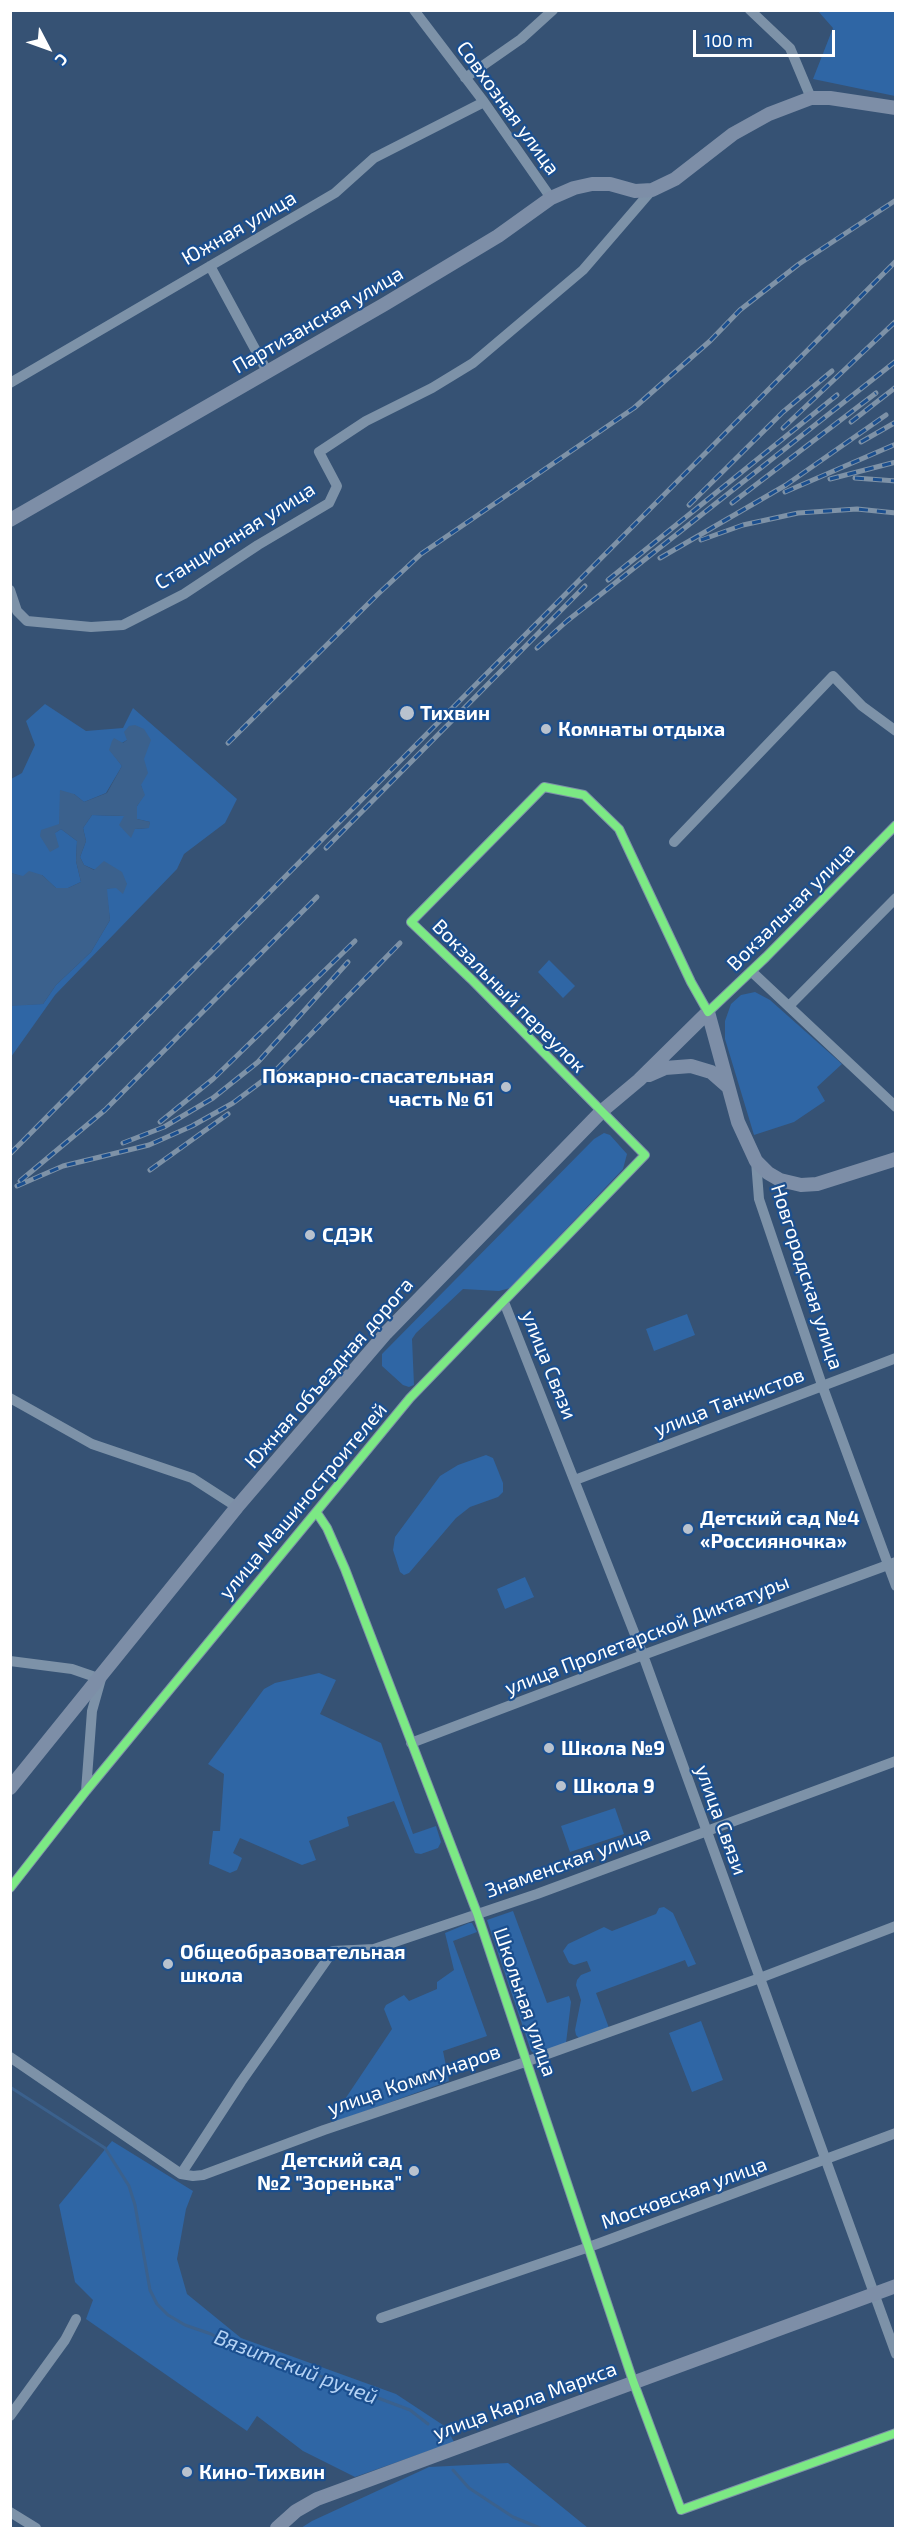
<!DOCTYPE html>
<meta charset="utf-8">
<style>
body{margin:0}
#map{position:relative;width:906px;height:2539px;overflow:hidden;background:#365274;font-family:"Exo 2",sans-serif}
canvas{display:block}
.frame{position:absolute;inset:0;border:12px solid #fff;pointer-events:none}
.north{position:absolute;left:18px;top:18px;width:60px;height:60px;-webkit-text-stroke:4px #1b4f8f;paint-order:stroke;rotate:131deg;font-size:16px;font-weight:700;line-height:24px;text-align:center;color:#fff}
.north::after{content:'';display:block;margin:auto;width:21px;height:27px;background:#fff;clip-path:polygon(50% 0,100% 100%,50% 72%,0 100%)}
.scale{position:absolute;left:693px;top:30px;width:142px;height:27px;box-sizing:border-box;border:3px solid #fff;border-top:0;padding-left:8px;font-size:18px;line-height:21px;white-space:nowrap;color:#fff;-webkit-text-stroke:4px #1b4f8f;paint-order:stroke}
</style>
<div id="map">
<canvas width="906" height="2539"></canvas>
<div class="frame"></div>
<div class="north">С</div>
<div class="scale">100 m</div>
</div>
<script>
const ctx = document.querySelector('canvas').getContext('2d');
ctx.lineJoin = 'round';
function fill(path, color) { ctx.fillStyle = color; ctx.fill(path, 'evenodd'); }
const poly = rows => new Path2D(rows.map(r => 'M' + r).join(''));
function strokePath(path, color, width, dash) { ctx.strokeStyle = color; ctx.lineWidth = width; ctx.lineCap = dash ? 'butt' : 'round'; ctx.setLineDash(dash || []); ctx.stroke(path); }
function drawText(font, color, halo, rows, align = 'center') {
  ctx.font = font + ' "Exo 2",sans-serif'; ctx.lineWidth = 4.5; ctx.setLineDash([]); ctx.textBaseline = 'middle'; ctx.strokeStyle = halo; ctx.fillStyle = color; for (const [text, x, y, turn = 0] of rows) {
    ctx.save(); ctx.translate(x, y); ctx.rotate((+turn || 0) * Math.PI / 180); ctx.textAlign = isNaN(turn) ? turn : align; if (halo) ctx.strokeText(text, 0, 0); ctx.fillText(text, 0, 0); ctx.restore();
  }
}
const green = poly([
 [818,11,895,11,895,96,813,79,833,28],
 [45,704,86,731,123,728,133,708,237,799,225,823,184,854,177,869,55,995,11,1057,11,1005,43,1004,56,985,91,952,110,920,106,889,127,884,84,865,80,857,86,841,83,828,92,815,125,816,135,829,148,828,150,822,137,819,137,806,144,795,127,740,110,750,122,766,106,793,84,802,74,794,55,833,61,829,77,841,76,861,81,882,68,888,56,888,42,875,23,877,11,873,11,779,22,773,35,745,26,721],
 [549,960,575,986,563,998,538,972],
 [755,992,770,1000,842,1064,817,1087,825,1101,794,1122,754,1135,725,1039,725,1021,731,1004,741,995],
 [604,1133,610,1135,627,1154,623,1169,510,1288,499,1291,463,1289,416,1333,412,1339,414,1385,409,1387,403,1385,382,1366,382,1354,594,1139],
 [687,1314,695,1335,654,1351,646,1329],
 [486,1455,493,1458,503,1483,503,1492,498,1497,470,1507,456,1518,409,1573,404,1575,400,1572,393,1550,395,1537,440,1476,458,1465],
 [525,1577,534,1597,505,1609,497,1589],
 [319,1673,336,1680,320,1714,381,1743,413,1834,436,1826,441,1842,438,1848,421,1854,415,1853,394,1801,347,1817,349,1826,309,1841,316,1860,302,1865,240,1838,233,1853,242,1858,237,1870,230,1873,209,1864,213,1831,220,1831,224,1774,208,1764,264,1689,275,1683],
 [615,1808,624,1834,570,1852,561,1826],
 [664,1907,673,1913,696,1964,688,1967,685,1960,596,1993,609,2028,579,2038,576,2035,575,2030,581,2000,576,1985,577,1980,581,1975,591,1971,587,1961,574,1965,569,1963,563,1951,568,1944,604,1927,612,1931,656,1914,659,1908],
 [513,1911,547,2003,569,1996,571,2002,566,2043,535,2054,531,2051,487,1920],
 [469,1923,472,1923,477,1932,453,1941,487,2036,443,2051,449,2081,335,2122,335,2114,392,2029,384,2009,386,2005,404,1995,409,2001,437,1989,437,1982,454,1970,445,1933],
 [701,2021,723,2080,692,2092,669,2033],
 [112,2141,193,2191,186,2209,177,2259,187,2294,241,2338,396,2394,446,2427,454,2442,355,2477,303,2451,257,2416,247,2431,86,2319,93,2300,75,2282,59,2205],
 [508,2463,588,2528,301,2528,312,2521,429,2467]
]);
const water = poly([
 [135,725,144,729,151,740,144,759,148,773,141,785,145,795,137,806,137,819,150,822,149,828,135,829,131,838,119,825,124,816,92,815,83,828,86,841,80,857,84,865,94,870,104,861,122,872,127,884,123,894,116,888,107,889,110,920,91,952,56,985,43,1004,12,1006,11,873,23,876,29,871,42,875,56,888,68,888,81,882,76,861,77,841,61,829,55,833,59,847,50,852,40,836,41,830,59,824,60,790,74,794,84,802,107,793,122,766,109,750,112,741,114,738,123,743,127,740,124,732,129,726]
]);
const stream = poly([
 [10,2087,105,2148,129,2186,135,2205,150,2290,157,2304,168,2315,185,2325,211,2334,235,2348,263,2359,290,2365,410,2410,428,2424],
 [453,2470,469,2488,513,2517,540,2528]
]);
const minor = poly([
 [414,10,484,102,551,198],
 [750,10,790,48,811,98],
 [465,78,521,39,553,10],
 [210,266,268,373],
 [10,383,335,193,374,158,484,102],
 [10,590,17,611,27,621,91,627,123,625,184,594,258,545,329,503,337,486,319,452,366,421,432,388,473,363,583,270,652,190],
 [674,842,833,676,862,706,896,731],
 [751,971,896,1107],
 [789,1006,896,898],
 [756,1161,759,1199,822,1385,896,1586],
 [504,1302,643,1655,896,2354],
 [10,1398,92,1444,192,1478,237,1507],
 [575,1480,896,1358],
 [317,1513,327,1528,345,1569,477,1913,633,2381,681,2510,896,2433],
 [10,1661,72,1669,101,1679,92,1711,86,1791],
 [411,1743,643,1655,896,1562],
 [10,1888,86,1791,410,1398,645,1155,471,979,411,922,544,787,584,795,619,829,691,982,708,1012,766,957,896,825],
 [10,2057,181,2174,193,2176,203,2175,324,2130,528,2061,760,1978,896,1926],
 [181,2174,241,2082,333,1951,374,1949,537,1894,896,1761],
 [381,2318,589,2247,896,2133],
 [10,2416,65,2340,76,2319],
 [10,2512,36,2528]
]);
const major = poly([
 [10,520,385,304,498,236,551,198,574,188,592,184,610,184,635,191,652,190,675,179,733,134,769,114,811,98,830,98,896,108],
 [708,1012,738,1122,756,1161,768,1173,780,1180,801,1185,817,1184,896,1159],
 [649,1075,665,1068,691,1066,711,1072,727,1086],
 [10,1788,237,1507,386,1333,602,1111,639,1080,708,1012],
 [277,2528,296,2511,317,2499,896,2286]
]);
const rail = poly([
 [851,422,896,387],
 [783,428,896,321],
 [861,442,896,422],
 [855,478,896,481],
 [830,479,896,462],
 [785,492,896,444],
 [732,503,876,393],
 [689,505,783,412,832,371],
 [701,540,743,525,798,513,857,509,896,513],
 [660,558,786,485,886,415],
 [608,580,837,395],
 [537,648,567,621,896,361],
 [228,743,377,595,421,554,634,408,710,341,740,310,799,264,896,200],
 [326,848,585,586],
 [160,1122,213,1079,355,941],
 [123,1143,164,1127,213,1098,258,1062,348,962],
 [10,1154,896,261],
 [150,1170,228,1114],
 [20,1181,105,1110,317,897],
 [17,1186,63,1166,149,1145,192,1126,233,1103,273,1073,400,943]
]);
const cycleway = poly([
 [317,1513,327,1528,345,1569,477,1913,633,2381,681,2510,896,2433],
 [10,1888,86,1791,410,1398,645,1155,471,979,411,922,544,787,584,795,619,829,691,982,708,1012,766,957,896,825]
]);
const markers = [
 [407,713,8,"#b9c2ce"],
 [546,729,6,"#b9c2ce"],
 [506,1087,6,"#b9c2ce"],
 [310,1235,6,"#b9c2ce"],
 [688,1529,6,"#b9c2ce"],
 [549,1748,6,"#b9c2ce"],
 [561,1786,6,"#b9c2ce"],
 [168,1964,6,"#b9c2ce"],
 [414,2171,6,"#b9c2ce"],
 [187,2472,6,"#b9c2ce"]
];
const streetNames = [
 ["Совхозная улица",508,108,54],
 ["Южная улица",239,228,-30],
 ["Партизанская улица",318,320,-30],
 ["Станционная улица",235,536,-32],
 ["Вокзальная улица",791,907,-45],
 ["Вокзальный переулок",509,996,45],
 ["Новгородская улица",807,1277,72],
 ["улица Связи",549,1365,68],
 ["Южная объездная дорога",329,1373,-49],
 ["улица Танкистов",729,1402,-21],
 ["улица Машиностроителей",303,1501,-50],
 ["улица Пролетарской Диктатуры",647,1635,-21],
 ["улица Связи",721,1820,70],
 ["Знаменская улица",568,1862,-20],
 ["Школьная улица",525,2002,71],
 ["улица Коммунаров",414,2080,-19],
 ["Московская улица",684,2193,-20],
 ["улица Карла Маркса",525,2401,-20]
];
const poiNames = [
 ["Тихвин",420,713],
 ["Комнаты отдыха",558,729],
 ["Пожарно-спасательная",494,1076,"right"],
 ["часть № 61",494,1099,"right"],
 ["СДЭК",322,1235],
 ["Детский сад №4",700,1518],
 ["«Россияночка»",700,1541],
 ["Школа №9",561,1748],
 ["Школа 9",573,1786],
 ["Общеобразовательная",180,1952],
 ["школа",180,1975],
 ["Детский сад",402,2160,"right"],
 ["№2 \"Зоренька\"",402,2183,"right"],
 ["Кино-Тихвин",199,2472]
];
const waterNames = [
 ["Вязитский ручей",296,2367,21]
];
fill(green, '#2f66a5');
fill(water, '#3b618d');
strokePath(stream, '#3b618d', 3);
strokePath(minor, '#7d92a8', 10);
strokePath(major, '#7d8ea7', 14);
strokePath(rail, '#7e92a7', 5);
strokePath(rail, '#1b4f8f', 3, [9]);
strokePath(cycleway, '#7ce984', 8);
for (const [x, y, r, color] of markers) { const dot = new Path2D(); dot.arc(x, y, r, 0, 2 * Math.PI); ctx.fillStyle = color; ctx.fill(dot); strokePath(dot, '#1b4f8f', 2); }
drawText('20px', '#fff', '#1b4f8f', streetNames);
drawText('bold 20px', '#fff', '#1b4f8f', poiNames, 'left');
drawText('italic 21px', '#b5d3f5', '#1b4f8f', waterNames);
</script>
